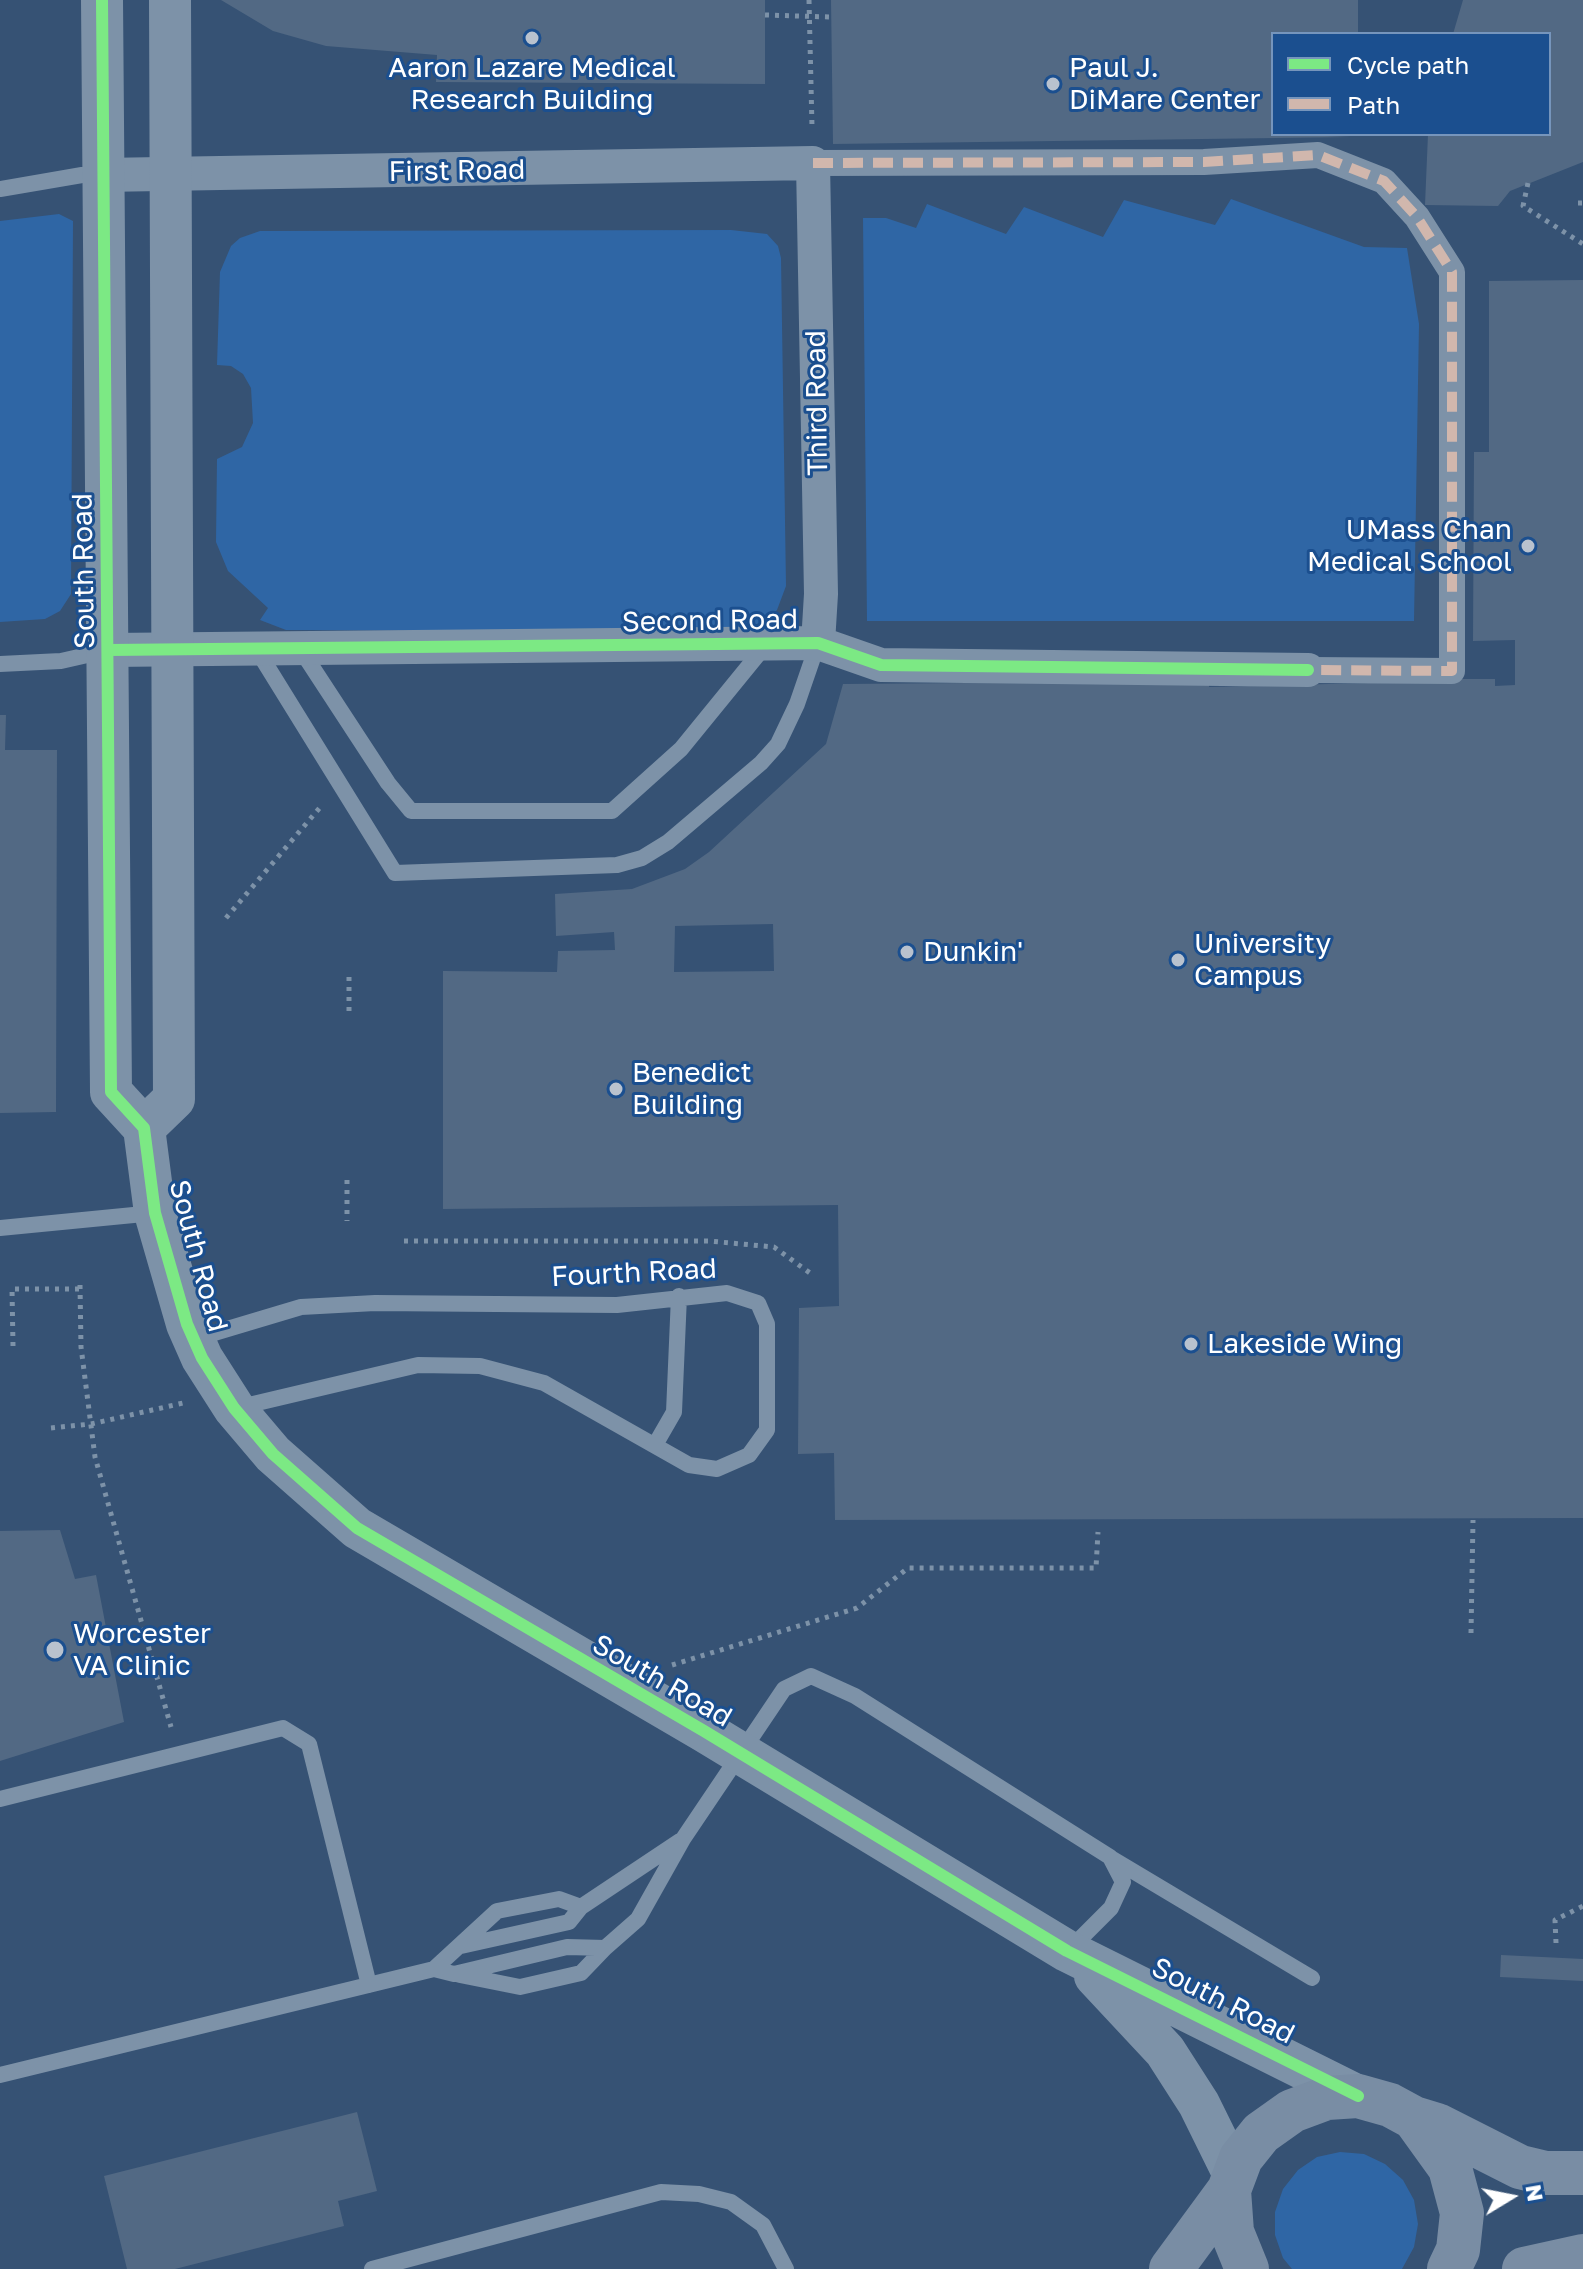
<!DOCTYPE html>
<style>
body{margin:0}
#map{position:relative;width:1583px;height:2269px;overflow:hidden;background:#365274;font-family:"Golos Text",sans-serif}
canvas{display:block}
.legend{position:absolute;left:1271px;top:32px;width:280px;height:104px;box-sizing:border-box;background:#1b4f8f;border:2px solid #7695bc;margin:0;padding:10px 14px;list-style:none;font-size:24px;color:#fff}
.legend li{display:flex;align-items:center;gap:16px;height:40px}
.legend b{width:40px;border:2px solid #7695bc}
.north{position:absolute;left:1471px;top:2157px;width:80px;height:80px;-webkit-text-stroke:6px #1b4f8f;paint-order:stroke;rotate:80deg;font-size:22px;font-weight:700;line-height:32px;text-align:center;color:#fff}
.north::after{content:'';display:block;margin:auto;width:28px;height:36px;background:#fff;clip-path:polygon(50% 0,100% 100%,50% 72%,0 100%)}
</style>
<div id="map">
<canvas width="1583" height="2269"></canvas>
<ul class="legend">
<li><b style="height:10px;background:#7ce984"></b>Cycle path</li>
<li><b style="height:10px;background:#d1b7ad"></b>Path</li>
</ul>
<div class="north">N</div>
</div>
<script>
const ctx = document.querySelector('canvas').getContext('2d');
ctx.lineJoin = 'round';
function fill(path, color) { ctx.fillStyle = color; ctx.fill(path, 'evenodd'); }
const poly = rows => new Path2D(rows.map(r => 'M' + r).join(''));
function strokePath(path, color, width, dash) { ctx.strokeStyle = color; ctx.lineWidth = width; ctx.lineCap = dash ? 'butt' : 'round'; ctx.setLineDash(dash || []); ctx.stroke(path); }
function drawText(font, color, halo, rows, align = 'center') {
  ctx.font = font + ' "Golos Text",sans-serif'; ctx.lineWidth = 6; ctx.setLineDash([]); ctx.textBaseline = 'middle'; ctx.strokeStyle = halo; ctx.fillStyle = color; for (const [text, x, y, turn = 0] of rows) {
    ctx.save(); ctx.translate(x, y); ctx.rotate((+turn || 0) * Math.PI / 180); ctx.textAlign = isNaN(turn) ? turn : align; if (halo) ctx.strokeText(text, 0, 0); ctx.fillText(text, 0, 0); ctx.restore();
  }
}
const green = poly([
 [1231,199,1364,247,1407,248,1419,324,1414,621,867,621,863,218,886,218,916,228,927,204,1006,234,1024,207,1103,237,1124,200,1215,225],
 [59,214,73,221,71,594,60,611,45,619,0,622,0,221],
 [731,230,767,234,778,246,781,258,786,586,777,610,766,620,738,632,286,630,260,620,268,608,228,571,216,542,217,459,242,447,253,423,251,388,243,374,231,366,217,365,220,272,231,246,240,238,260,231],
 [1340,2152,1364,2154,1385,2164,1403,2180,1414,2200,1418,2224,1414,2247,1402,2269,1292,2269,1283,2258,1275,2235,1275,2212,1283,2189,1298,2170,1317,2157]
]);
const building = poly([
 [221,0,765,0,765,84,436,82,437,55,326,46,273,31],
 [831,0,1358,0,1358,34,1273,34,1273,134,1351,137,833,144],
 [1463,0,1583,0,1583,162,1510,191,1498,206,1425,205,1428,134,1549,134,1549,34,1453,34],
 [1583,280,1583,1518,835,1520,834,1453,798,1454,799,1308,839,1306,838,1205,443,1209,443,971,557,972,558,951,615,950,614,932,556,936,555,894,632,889,685,869,709,852,826,744,843,684,1210,681,1209,687,1368,683,1369,679,1495,679,1495,686,1515,685,1515,640,1473,641,1474,452,1489,452,1489,281],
 [773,924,774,971,674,972,675,926],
 [0,715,6,715,5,750,57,750,56,1112,0,1113],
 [60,1530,75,1579,96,1575,124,1722,0,1761,0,1531],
 [1501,1955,1583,1959,1583,1981,1500,1977],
 [357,2112,377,2191,338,2201,344,2226,175,2269,127,2269,104,2176]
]);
const path = poly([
 [809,0,812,127],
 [1528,183,1523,206,1583,244],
 [1578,203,1583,203],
 [226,918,322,805],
 [349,1011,349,976],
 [347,1180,347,1221],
 [404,1241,709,1241,774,1247,810,1273],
 [80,1285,81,1347,95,1457,171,1727],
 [13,1346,12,1289,80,1289],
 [51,1428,91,1424,183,1403],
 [1471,1633,1473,1520],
 [672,1665,857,1608,908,1568,1096,1568,1098,1532],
 [1556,1943,1555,1920,1583,1906]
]);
const service = poly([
 [0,189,82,175,102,175],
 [257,650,395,873,617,865,642,858,668,842,761,763,778,744,797,704,818,643],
 [301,650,388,783,411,811,612,811,681,749,765,646],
 [0,664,61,661,105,651],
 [0,1228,154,1213],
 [194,1339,301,1307,375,1303,617,1305,727,1293,758,1303,767,1324,767,1430,749,1455,717,1469,689,1465,544,1383,480,1366,418,1365,236,1408],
 [655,1445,674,1412,679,1296],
 [0,1799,283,1728,309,1744,369,1985],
 [1111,1858,1312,1978],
 [461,1946,569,1922,581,1907],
 [434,1969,497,1911,559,1899,581,1907,680,1841],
 [460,1975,520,1987,581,1973,605,1948],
 [0,2075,434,1969,454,1974,567,1947,605,1948,638,1919,683,1839,784,1689,811,1676,855,1696,1110,1857,1123,1882,1111,1908,1069,1950],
 [372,2269,661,2192,699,2194,731,2202,763,2225,786,2269]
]);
const pedestrian = poly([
 [813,163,1204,162,1318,155,1384,181,1417,217,1452,272,1452,671,1308,670]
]);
const minor = poly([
 [102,175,813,163,821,594,818,643],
 [109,650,818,643,881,665,1308,670]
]);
const tertiary = poly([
 [102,0,111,1092,144,1128,155,1213,187,1324,202,1358,234,1408,273,1454,357,1528,704,1731,1067,1951,1358,2096],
 [144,1128,174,1099,170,0],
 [1095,1976,1165,2051,1199,2104,1234,2175]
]);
const secondary = poly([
 [1414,2118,1437,2125,1520,2167,1545,2173,1583,2173],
 [1171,2269,1229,2190],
 [1247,2269,1232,2232,1229,2190,1241,2158,1261,2133,1292,2111,1327,2098,1358,2096,1390,2105,1414,2118,1450,2168,1462,2213,1458,2250,1449,2269],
 [1524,2269,1583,2256]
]);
const pathBridge = poly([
 [765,15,831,17]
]);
const quiet = poly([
 [813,163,1204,162,1318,155,1384,181,1417,217,1452,272,1452,671,1308,670]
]);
const cycleway = poly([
 [102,0,111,1092,144,1128,155,1213,187,1324,202,1358,234,1408,273,1454,357,1528,704,1731,1067,1951,1358,2096],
 [109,650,818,643,881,665,1308,670]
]);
const markers = [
 [532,38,8,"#b9c2ce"],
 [1053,84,8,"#b9c2ce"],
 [1528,546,8,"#b9c2ce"],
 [907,952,8,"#b9c2ce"],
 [1178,960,8,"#b9c2ce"],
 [616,1089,8,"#b9c2ce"],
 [1191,1344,8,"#b9c2ce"],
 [55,1650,10,"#b9c2ce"]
];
const poiNames = [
 ["Aaron Lazare Medical",532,68,"center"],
 ["Research Building",532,100,"center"],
 ["Paul J.",1069,68],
 ["DiMare Center",1069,100],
 ["UMass Chan",1512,530,"right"],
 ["Medical School",1512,562,"right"],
 ["University",1194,944],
 ["Campus",1194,976],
 ["Dunkin'",923,952],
 ["Benedict",632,1073],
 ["Building",632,1105],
 ["Lakeside Wing",1207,1344],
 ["Worcester",73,1634],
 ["VA Clinic",73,1666]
];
const streetNames = [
 ["First Road",457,171,-1],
 ["Third Road",817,403,-91],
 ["South Road",84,571,-91],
 ["Second Road",710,621,-1],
 ["South Road",198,1256,75],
 ["Fourth Road",634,1273,-3],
 ["South Road",662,1681,30],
 ["South Road",1223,2001,27]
];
fill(green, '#2f66a5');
fill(building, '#526984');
strokePath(path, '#7d92a8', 5, [4, 6]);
strokePath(service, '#7d92a8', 16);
strokePath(pedestrian, '#7d92a8', 26);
strokePath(minor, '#7d92a8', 34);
strokePath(tertiary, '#7d92a8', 42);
strokePath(secondary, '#798da4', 44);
strokePath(pathBridge, '#7d92a8', 5, [4, 6]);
strokePath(quiet, '#d1b7ad', 10, [20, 10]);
strokePath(cycleway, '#7ce984', 12);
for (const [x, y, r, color] of markers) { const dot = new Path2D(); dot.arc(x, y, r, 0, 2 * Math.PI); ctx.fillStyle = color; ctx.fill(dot); strokePath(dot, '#1b4f8f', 3); }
drawText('28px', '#fff', '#1b4f8f', poiNames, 'left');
drawText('28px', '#fff', '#1b4f8f', streetNames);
</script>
